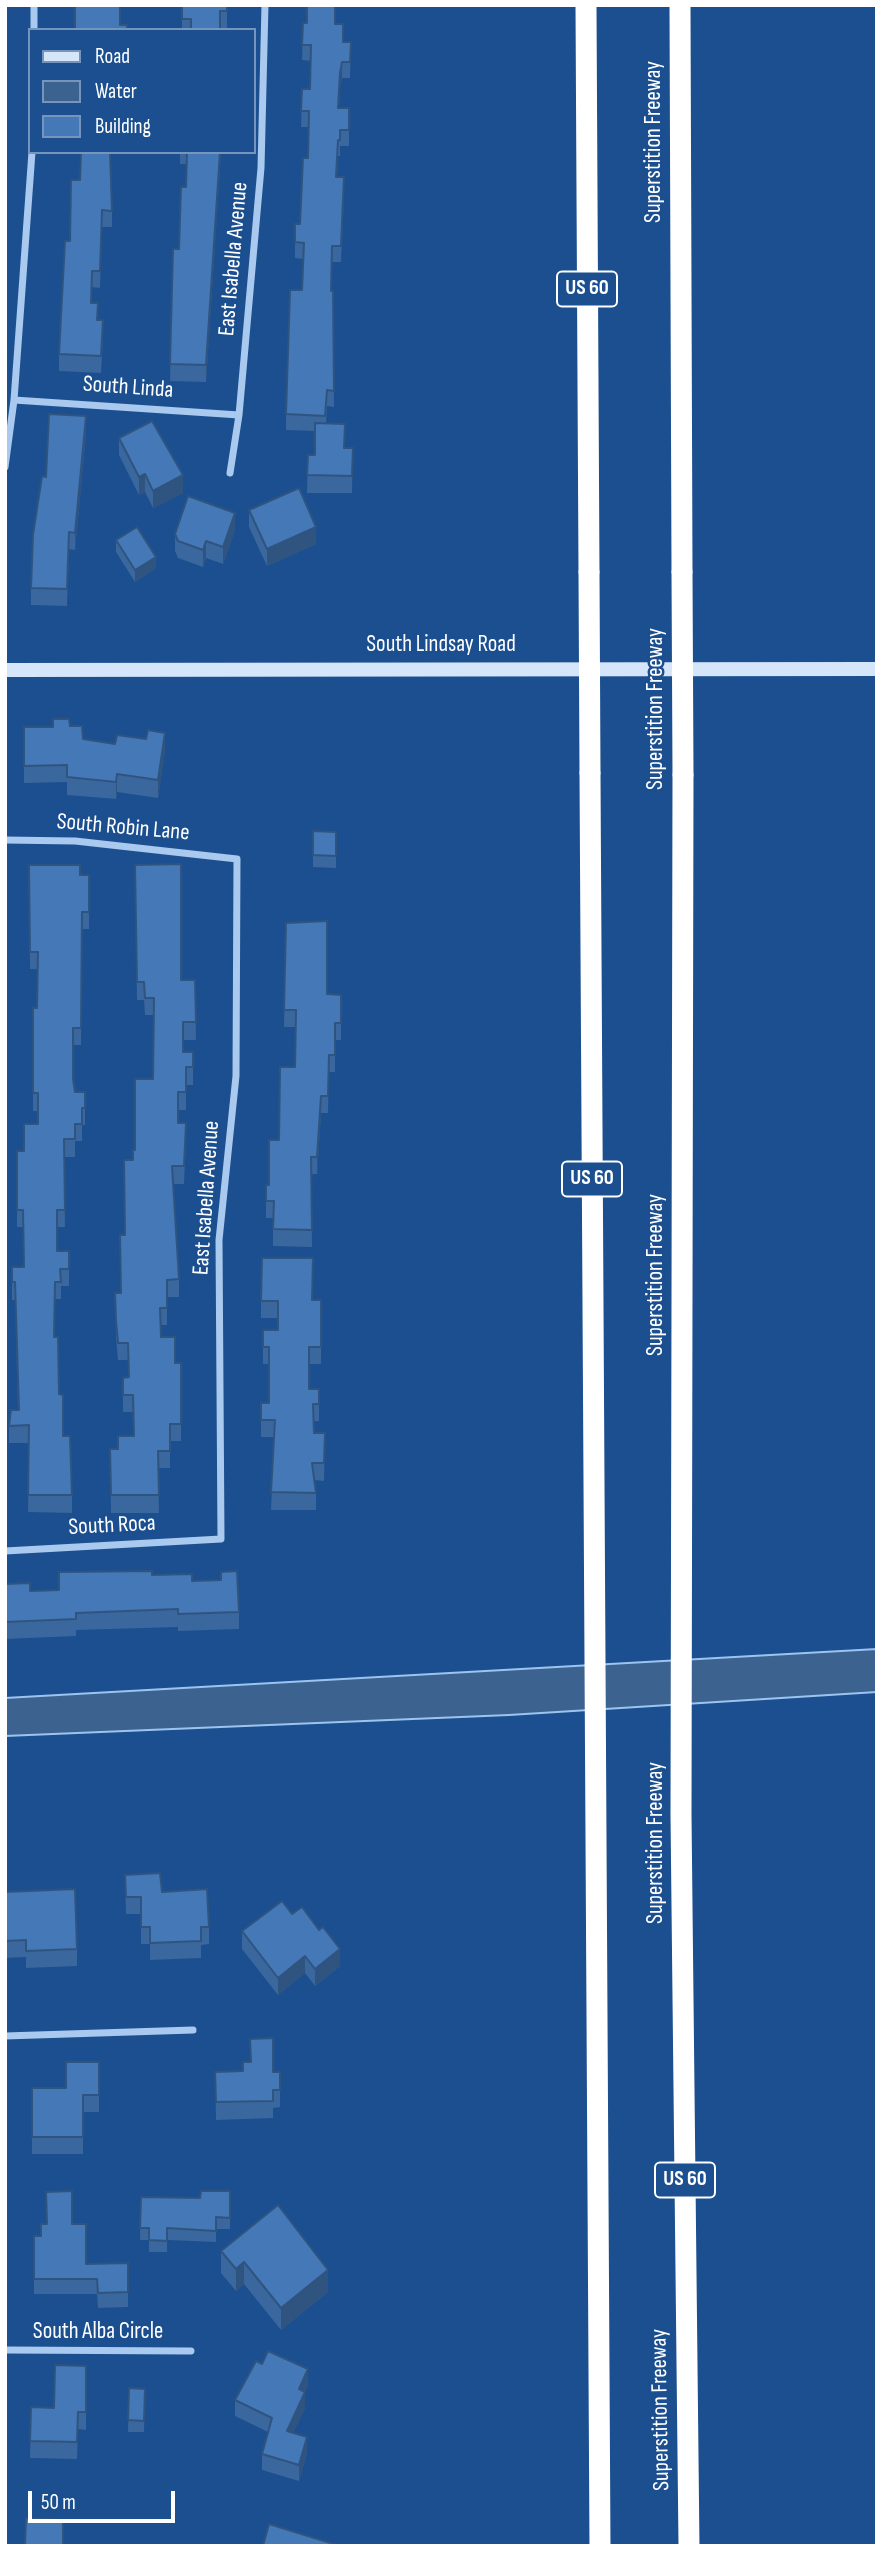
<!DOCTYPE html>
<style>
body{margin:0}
#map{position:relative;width:882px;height:2551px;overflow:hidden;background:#1b4f8f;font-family:"Sofia Sans Condensed",sans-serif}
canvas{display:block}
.frame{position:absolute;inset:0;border:7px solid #fff;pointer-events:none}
.legend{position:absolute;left:28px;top:28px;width:228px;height:126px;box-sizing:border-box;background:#1b4f8f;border:2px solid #7695bc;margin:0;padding:9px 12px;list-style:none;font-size:21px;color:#fff}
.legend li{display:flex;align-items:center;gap:14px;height:35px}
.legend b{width:35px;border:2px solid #7695bc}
.scale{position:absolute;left:28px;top:2491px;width:147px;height:32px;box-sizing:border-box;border:4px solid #fff;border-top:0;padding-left:9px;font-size:21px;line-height:24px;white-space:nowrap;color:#fff;-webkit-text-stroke:5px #1b4f8f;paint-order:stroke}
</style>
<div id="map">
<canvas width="882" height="2551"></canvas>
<div class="frame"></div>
<ul class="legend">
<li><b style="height:9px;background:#d6e6fa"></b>Road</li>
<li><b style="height:19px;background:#3c6290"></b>Water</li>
<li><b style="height:19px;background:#4478b7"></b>Building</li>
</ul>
<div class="scale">50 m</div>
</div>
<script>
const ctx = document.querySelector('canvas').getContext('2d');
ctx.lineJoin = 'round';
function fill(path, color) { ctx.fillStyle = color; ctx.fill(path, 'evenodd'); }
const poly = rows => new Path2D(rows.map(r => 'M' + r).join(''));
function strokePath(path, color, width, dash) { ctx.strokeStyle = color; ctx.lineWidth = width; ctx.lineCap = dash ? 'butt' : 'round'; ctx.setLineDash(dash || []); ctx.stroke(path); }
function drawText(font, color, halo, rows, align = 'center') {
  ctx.font = font + ' "Sofia Sans Condensed",sans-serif'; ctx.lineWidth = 5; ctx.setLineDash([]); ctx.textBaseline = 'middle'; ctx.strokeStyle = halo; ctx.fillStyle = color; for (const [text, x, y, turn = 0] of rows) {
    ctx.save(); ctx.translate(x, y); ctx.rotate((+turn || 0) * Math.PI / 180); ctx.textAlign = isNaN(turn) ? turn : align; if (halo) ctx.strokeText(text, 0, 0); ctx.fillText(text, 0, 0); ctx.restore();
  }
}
const water = poly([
 [877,1649,877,1692,509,1715,5,1736,5,1698,877,1649]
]);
const street = poly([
 [34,5,34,30],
 [14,400,239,415],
 [5,467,14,400,32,152],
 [230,473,239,415,261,168,265,5],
 [5,840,75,841,237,859,236,1076,219,1240,221,1539,5,1551],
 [5,2036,193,2030],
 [5,2350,191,2351]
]);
const secondary = poly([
 [5,670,877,669]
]);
const highway = poly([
 [586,5,589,572],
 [680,5,682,572],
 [590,773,600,2546],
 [683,775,681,1815,689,2546]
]);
const highwayBridge = poly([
 [589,572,590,773],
 [682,572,683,775]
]);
const wall = poly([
 [182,5,227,5,227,28,220,28,220,30,182,30],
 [307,5,343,5,343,6,335,6,335,24,343,42,351,42,350,78,342,78,340,89,339,108,349,108,349,146,340,146,340,156,338,156,337,177,344,193,341,262,332,262,331,291,333,291,334,407,327,406,326,424,345,448,353,448,352,493,307,493,308,455,315,455,315,431,286,430,286,414,302,290,303,259,295,258,295,242,300,224,308,158,309,127,301,127,302,89,310,89,311,61,302,60,303,23,307,23],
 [180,152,221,152,206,382,170,381,173,249,179,249,186,187,186,164,180,164],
 [80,180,112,211,112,227,102,227,100,288,92,287,92,303,103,337,101,373,59,371,59,354,70,241],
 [86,434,75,550,69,549,67,606,31,605,31,588,46,477],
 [119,438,183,493,153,508,145,492,139,495,119,455],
 [249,510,316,544,267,566,249,527],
 [235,530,223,564,206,558,203,567,178,558,175,551,175,534],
 [116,540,156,568,135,582,116,552],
 [70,726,83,739,165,750,158,798,117,792,116,799,67,795,67,782,24,783,24,727],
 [313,831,336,832,336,868,313,867],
 [29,865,80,875,89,875,89,929,82,929,81,1045,73,1045,73,1079,75,1092,85,1092,85,1125,82,1125,82,1141,75,1141,75,1157,64,1157,65,1227,57,1227,57,1251,69,1251,69,1286,61,1286,61,1299,55,1299,54,1337,59,1394,63,1436,72,1495,72,1513,28,1512,29,1443,9,1443,9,1426,18,1410,15,1300,12,1300,12,1267,24,1267,23,1227,17,1227,17,1151,24,1151,38,1124,38,1111,33,1111,33,1008,37,1008,37,969,30,969],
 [135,865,181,980,195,980,196,1040,183,1040,183,1052,193,1052,193,1085,186,1085,186,1110,178,1110,178,1123,186,1140,184,1184,173,1184,179,1279,179,1297,167,1297,167,1325,161,1325,161,1337,175,1363,181,1363,181,1441,170,1441,170,1468,158,1468,159,1513,111,1513,110,1449,118,1449,134,1436,133,1412,123,1412,123,1378,128,1377,128,1360,118,1360,116,1337,115,1293,121,1293,125,1235,133,1160,153,1079,154,1015,145,1015,144,1000,137,1000],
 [286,923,327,994,341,995,341,1040,335,1040,335,1072,329,1072,328,1113,321,1113,317,1174,311,1174,312,1247,273,1246,273,1218,266,1218,266,1185,269,1185,295,1067,296,1027,284,1027],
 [321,1300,321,1364,309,1364,309,1389,319,1389,319,1421,313,1421,314,1433,325,1433,324,1481,314,1480,316,1493,316,1510,271,1510,274,1437,261,1437,261,1403,269,1403,269,1364,263,1364,263,1330,278,1330,278,1318,261,1318,261,1301],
 [59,1572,152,1575,192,1581,239,1612,239,1629,178,1631,178,1627,76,1630,76,1636,5,1639,5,1584,30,1591,59,1590],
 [125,1875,162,1892,209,1927,209,1944,201,1945,201,1958,150,1960,150,1944,141,1944,141,1914,126,1914],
 [5,1892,77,1949,77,1966,26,1968,26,1957,5,1958],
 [292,1914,340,1966,315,1986,305,1973,278,1995,242,1949,242,1931],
 [99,2062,99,2112,83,2112,83,2154,32,2154,32,2088,66,2088],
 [250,2062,273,2072,280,2072,280,2107,273,2108,273,2118,216,2120,215,2072,243,2071],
 [230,2191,230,2229,216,2229,216,2242,167,2240,167,2252,149,2252,149,2240,140,2240,141,2197,200,2198],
 [72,2224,86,2264,128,2263,128,2307,98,2308,97,2294,34,2294,34,2236,41,2236],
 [221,2251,328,2292,281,2330,244,2284,236,2291,221,2273],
 [86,2366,86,2430,78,2429,77,2459,30,2458,31,2407,54,2408],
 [308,2385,305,2392,305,2408,293,2433,307,2453,299,2481,262,2470,262,2454,268,2432,235,2416,235,2400],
 [129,2388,145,2389,144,2432,128,2432]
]);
const shadedWall = poly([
 [342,62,342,78,340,89,338,124,340,73],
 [220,152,221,152,206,382,206,365],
 [86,416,86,434,75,550,75,533],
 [145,474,145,492,139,495,139,477],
 [183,475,183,493,153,508,153,491],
 [235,513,235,530,223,564,223,547],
 [316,527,316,544,267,566,267,549],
 [206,541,206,558,203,567,203,550],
 [156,557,156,568,135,582,135,570],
 [165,733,165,750,158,798,158,780],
 [117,774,117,792,116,799,116,782],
 [321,1096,321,1113,317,1174,317,1157],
 [340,1949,340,1966,315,1986,315,1969],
 [305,1956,305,1973,278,1995,278,1978],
 [244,2262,244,2284,236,2291,236,2269],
 [328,2270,328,2292,281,2330,281,2308],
 [308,2369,308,2385,305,2392,305,2408,287,2447,287,2431,299,2389],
 [307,2437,307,2453,299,2481,299,2465]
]);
const building = poly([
 [75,5,120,5,120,25,127,25,127,30,75,30,75,5],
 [182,5,227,5,227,11,220,11,220,30,191,30,191,19,182,19,182,5],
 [307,5,335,5,335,24,343,24,343,42,351,42,350,62,342,62,340,73,338,108,349,108,349,130,340,130,340,140,338,140,336,177,344,177,341,246,332,246,331,291,333,291,334,391,327,390,325,416,286,414,290,290,302,290,304,243,295,242,295,224,300,224,303,158,308,158,309,111,301,111,302,89,310,89,311,45,302,45,303,23,307,23,307,5],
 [81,152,110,152,112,211,102,210,100,271,92,271,91,303,98,303,97,320,103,320,101,356,59,354,65,241,70,241,71,180,80,180,81,152],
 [187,152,220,152,206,365,170,364,173,249,179,249,181,187,186,187,187,152],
 [49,414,86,416,75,533,69,532,67,589,31,588,33,535,42,476,46,477,49,414],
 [152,421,183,475,153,491,145,474,139,477,119,438,152,421],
 [315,423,345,424,344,448,353,448,352,476,307,475,308,455,315,455,315,423],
 [299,488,316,527,267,549,249,510,299,488],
 [188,496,235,513,223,547,206,541,203,550,178,541,175,534,188,496],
 [137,527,156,557,135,570,116,540,137,527],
 [53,719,69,719,70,726,82,726,83,739,115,744,117,735,146,739,148,730,165,733,158,780,117,774,116,782,67,777,67,765,24,766,24,727,53,727,53,719],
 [313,831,336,832,336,856,313,855,313,831],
 [181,864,181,980,195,980,196,1022,183,1022,183,1052,193,1052,193,1067,186,1067,186,1092,178,1092,178,1123,186,1123,184,1166,172,1166,179,1279,167,1280,167,1308,160,1308,161,1337,175,1337,175,1363,181,1363,181,1424,170,1424,170,1451,158,1451,159,1495,111,1495,110,1449,118,1449,118,1436,134,1436,133,1395,123,1395,123,1378,129,1377,128,1343,118,1343,116,1320,115,1293,121,1293,120,1235,125,1235,124,1160,133,1160,133,1150,135,1150,135,1079,153,1079,154,998,145,998,144,982,137,982,135,865,181,864],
 [29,865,80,865,80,875,89,875,89,912,82,912,81,1028,73,1028,73,1079,75,1092,85,1092,85,1108,82,1108,82,1124,75,1124,75,1139,64,1139,65,1210,57,1210,57,1251,69,1251,69,1269,60,1269,61,1282,55,1282,54,1337,58,1337,59,1394,63,1395,63,1436,70,1436,72,1495,28,1495,29,1425,9,1426,11,1410,19,1410,15,1282,12,1282,12,1267,24,1267,23,1210,17,1210,17,1151,24,1151,24,1124,38,1124,38,1093,33,1093,33,1008,37,1008,38,952,30,952,29,865],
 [327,921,327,994,341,995,341,1023,335,1023,335,1055,329,1055,328,1096,321,1096,317,1157,311,1157,312,1230,273,1229,274,1201,266,1201,266,1185,269,1185,269,1140,279,1140,280,1067,295,1067,296,1010,284,1010,286,923,327,921],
 [262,1258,313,1258,312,1300,321,1300,321,1347,309,1347,309,1389,319,1389,319,1404,313,1404,314,1433,325,1433,324,1463,312,1463,316,1493,271,1492,275,1420,261,1420,261,1403,269,1403,269,1347,263,1347,263,1330,278,1330,278,1301,261,1301,262,1258],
 [152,1571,152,1575,192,1574,192,1581,221,1580,221,1572,237,1571,239,1612,178,1614,178,1609,76,1613,76,1619,5,1622,5,1584,30,1583,30,1591,59,1590,59,1572,152,1571],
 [160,1873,162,1892,207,1889,209,1927,201,1927,201,1941,150,1943,150,1927,141,1927,141,1897,126,1897,125,1875,160,1873],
 [75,1889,77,1949,26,1951,26,1940,5,1941,5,1892,75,1889],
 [282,1901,292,1914,302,1907,319,1930,323,1927,340,1949,315,1969,305,1956,278,1978,242,1931,282,1901],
 [273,2038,273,2072,280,2072,280,2090,273,2090,273,2101,216,2102,215,2072,243,2071,243,2062,251,2062,250,2039,273,2038],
 [66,2062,99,2062,99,2095,83,2095,83,2137,32,2137,32,2088,66,2088,66,2062],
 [72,2191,72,2224,86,2224,86,2264,128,2263,128,2292,98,2293,97,2279,34,2279,34,2236,41,2236,41,2224,47,2224,46,2192,72,2191],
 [201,2191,230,2191,230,2218,216,2217,216,2231,167,2228,167,2241,149,2240,149,2228,140,2228,141,2197,200,2198,201,2191],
 [278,2205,328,2270,281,2308,244,2262,236,2269,221,2251,278,2205],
 [268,2351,308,2369,299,2389,305,2392,287,2431,307,2437,299,2465,262,2454,272,2418,235,2400,256,2361,262,2364,268,2351],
 [55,2365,86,2366,86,2412,78,2412,77,2442,30,2441,31,2407,54,2408,55,2365],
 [129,2388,145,2389,144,2421,128,2420,129,2388],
 [26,2518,63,2520,63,2546,25,2546,26,2518],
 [269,2524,340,2546,263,2546,269,2524]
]);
const shields = [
 [587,289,60],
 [592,1179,60],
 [685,2180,60]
];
const shieldNames = [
 ["US 60",587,289],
 ["US 60",592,1179],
 ["US 60",685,2180]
];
const streetNames = [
 ["Superstition Freeway",654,142,-90],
 ["East Isabella Avenue",234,259,-85],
 ["South Linda",128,388,4],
 ["South Lindsay Road",441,645],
 ["Superstition Freeway",656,709,-90],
 ["South Robin Lane",123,828,5],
 ["East Isabella Avenue",207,1198,-86],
 ["Superstition Freeway",656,1275,-90],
 ["South Roca",112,1526,-3],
 ["Superstition Freeway",656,1843,-90],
 ["South Alba Circle",98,2332],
 ["Superstition Freeway",661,2410,-91]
];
fill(water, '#3c6290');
strokePath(water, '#9cc4f0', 2);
strokePath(street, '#a9c9ee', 7);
strokePath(secondary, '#d6e6fa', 14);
strokePath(highway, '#fff', 21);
strokePath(highwayBridge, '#fff', 21);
fill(wall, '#3a679d');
fill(shadedWall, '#305480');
fill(building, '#4478b7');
strokePath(building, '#305480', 2);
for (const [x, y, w] of shields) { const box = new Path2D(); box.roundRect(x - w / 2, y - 17.5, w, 35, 5); ctx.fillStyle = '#1b4f8f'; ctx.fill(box); strokePath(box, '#fff', 2); }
drawText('bold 21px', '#fff', null, shieldNames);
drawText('23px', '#fff', '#1b4f8f', streetNames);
</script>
